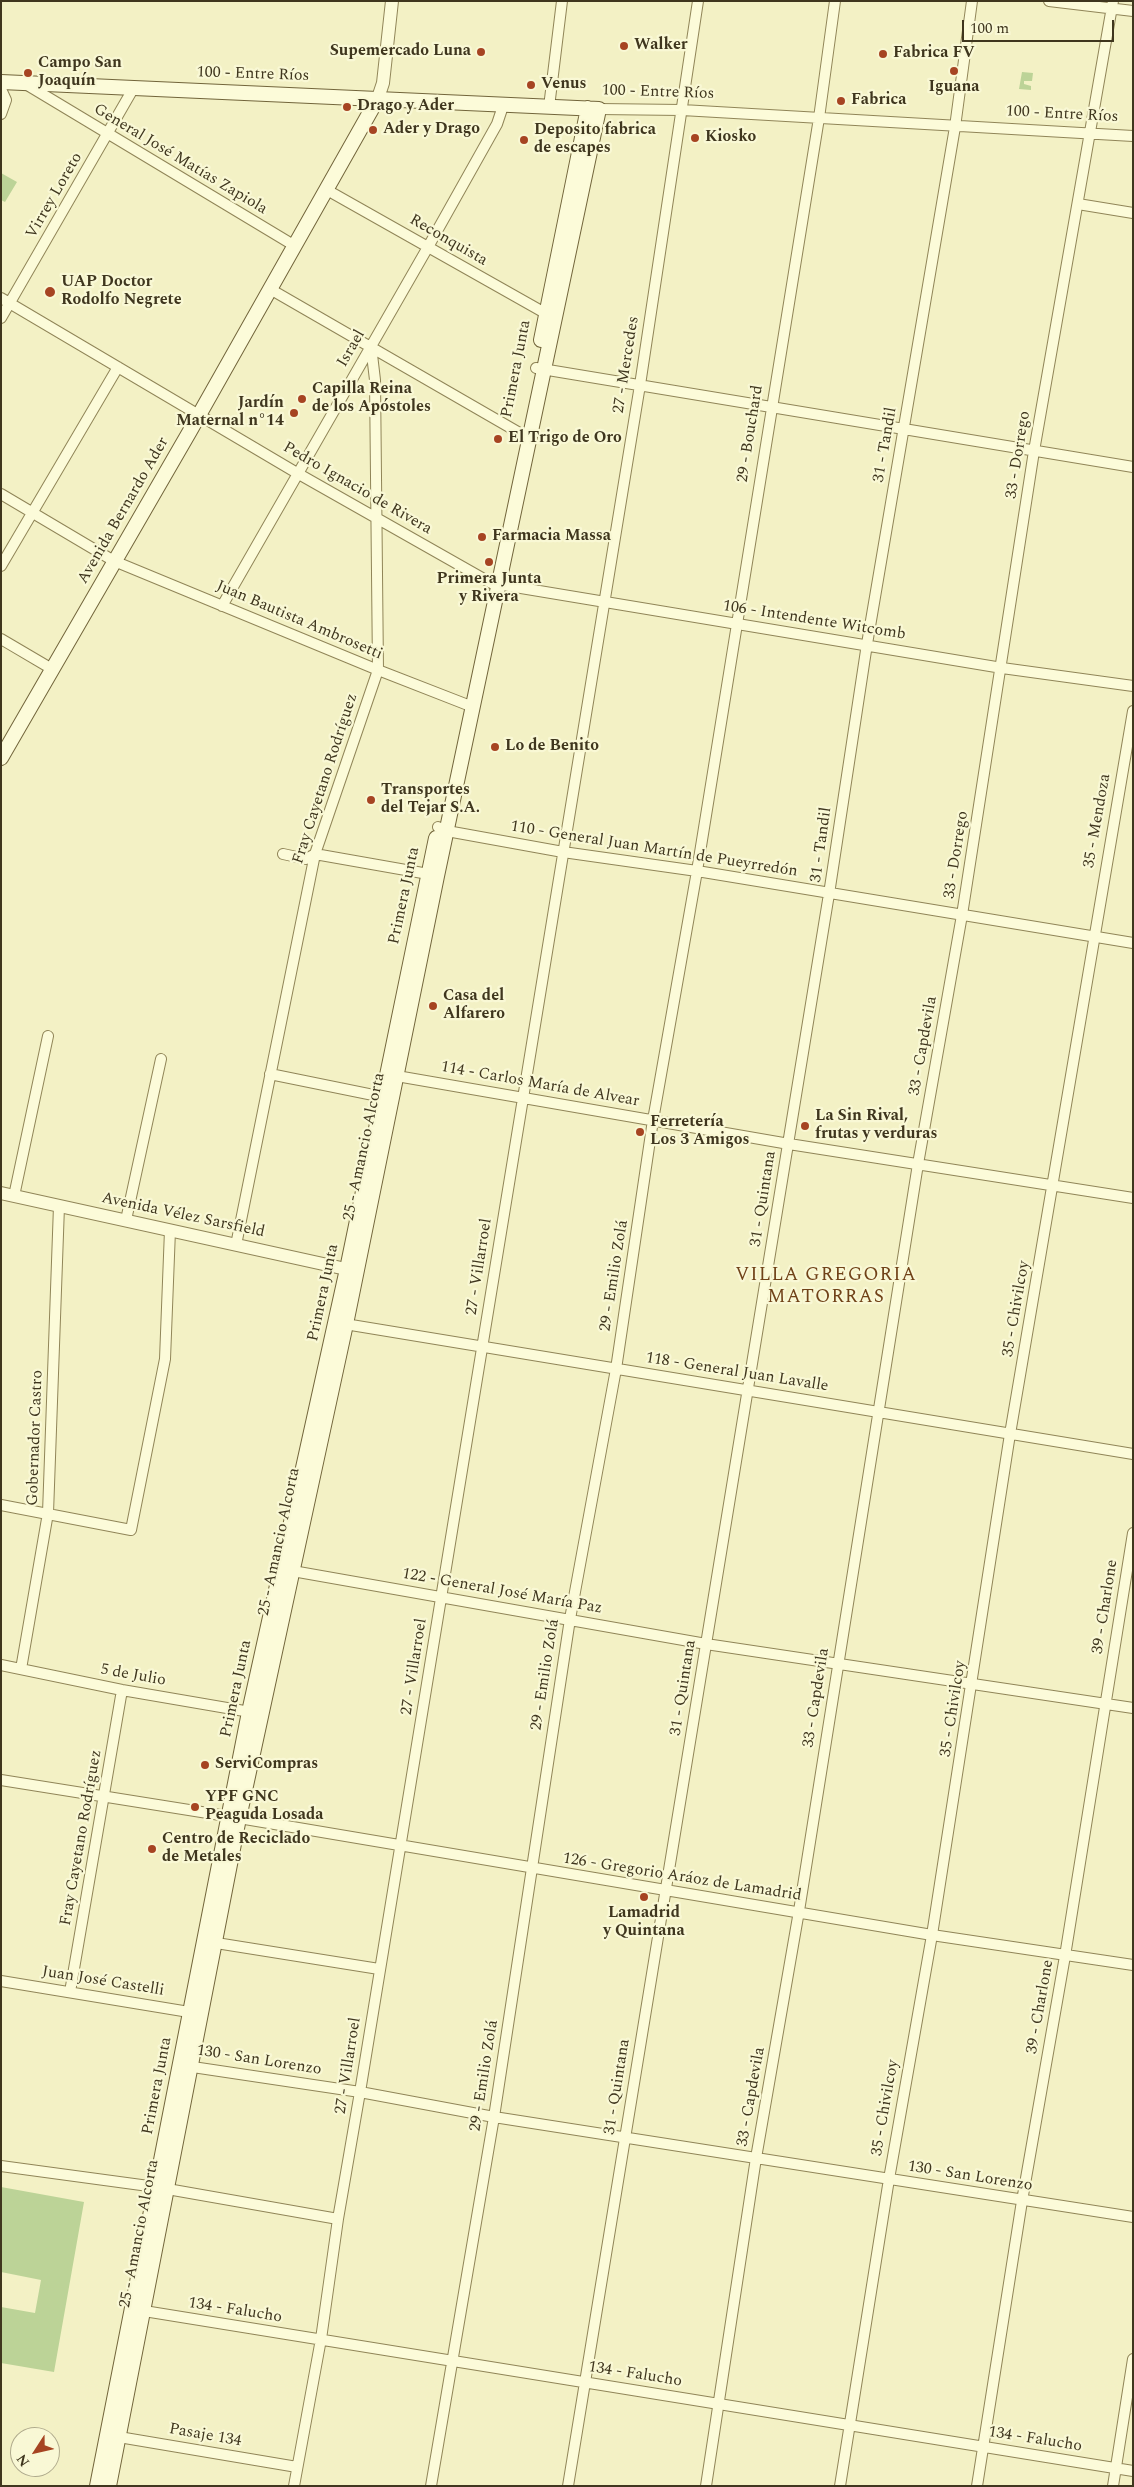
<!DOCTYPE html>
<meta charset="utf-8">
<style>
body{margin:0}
#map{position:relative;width:1134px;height:2487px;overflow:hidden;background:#f3f1c5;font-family:Spectral,serif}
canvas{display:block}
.frame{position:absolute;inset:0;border:2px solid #3f361e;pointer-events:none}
.north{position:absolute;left:10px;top:2427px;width:50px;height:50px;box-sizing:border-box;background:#f9f8d5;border:1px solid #afaa8c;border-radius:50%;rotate:235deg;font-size:14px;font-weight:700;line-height:20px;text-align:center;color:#3f361e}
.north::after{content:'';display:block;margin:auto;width:18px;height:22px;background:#a64422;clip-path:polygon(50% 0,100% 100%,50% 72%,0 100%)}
.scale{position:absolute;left:962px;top:20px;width:152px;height:22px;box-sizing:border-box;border:2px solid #3f361e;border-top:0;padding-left:6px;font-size:15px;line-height:18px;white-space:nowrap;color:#3f361e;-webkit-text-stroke:4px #f9f8d5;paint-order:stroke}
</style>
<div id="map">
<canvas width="1134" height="2487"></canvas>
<div class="frame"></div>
<div class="north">N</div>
<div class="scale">100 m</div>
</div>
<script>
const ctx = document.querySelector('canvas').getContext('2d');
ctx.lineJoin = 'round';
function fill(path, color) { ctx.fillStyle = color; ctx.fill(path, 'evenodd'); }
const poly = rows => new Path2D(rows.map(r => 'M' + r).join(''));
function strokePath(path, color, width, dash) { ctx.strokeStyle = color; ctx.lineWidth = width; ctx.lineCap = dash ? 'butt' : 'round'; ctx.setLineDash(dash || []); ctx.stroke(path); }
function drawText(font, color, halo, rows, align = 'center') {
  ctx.font = font + ' Spectral,serif'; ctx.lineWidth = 4.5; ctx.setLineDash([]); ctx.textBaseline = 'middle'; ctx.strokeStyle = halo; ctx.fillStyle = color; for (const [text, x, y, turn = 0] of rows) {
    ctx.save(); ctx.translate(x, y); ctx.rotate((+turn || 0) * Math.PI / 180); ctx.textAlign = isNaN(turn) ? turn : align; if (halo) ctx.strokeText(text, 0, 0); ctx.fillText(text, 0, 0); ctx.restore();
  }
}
const green = poly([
 [1022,72,1033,73,1032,81,1024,81,1024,84,1031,86,1031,90,1019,89],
 [1,173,17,182,5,202,1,200],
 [1,2187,84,2202,54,2372,1,2363,1,2307,35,2313,41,2280,1,2272]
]);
const minor = poly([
 [1049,1,1133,11],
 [24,83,295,246],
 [1,89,6,100,1,114],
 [549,107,562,1],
 [599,109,682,110,1133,136],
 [327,190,552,317],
 [1078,204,1133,213],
 [270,289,530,439],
 [1,298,297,473,491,583,1002,668,1133,686],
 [1,318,133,89],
 [536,368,1133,467],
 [1,494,114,561,378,670,473,707],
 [1,566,118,367],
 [222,606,428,247,497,124,503,106],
 [1,639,52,669],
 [438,827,447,831,563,852,697,871,1133,943],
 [283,854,306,859,315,854,434,875],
 [270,1074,388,1098],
 [391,1075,789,1144,1133,1198],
 [14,1196,48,1036],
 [126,1220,161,1059],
 [236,1245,315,854,378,670,375,380,371,346],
 [339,1323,1133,1454],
 [1,1505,131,1530,165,1359,170,1230],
 [287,1570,706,1644,1133,1708],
 [1,1665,122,1690,256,1713],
 [21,1669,48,1513,59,1206],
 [1,1780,239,1818,932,1935,1133,1965],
 [210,1942,379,1969],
 [1,1981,195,2013],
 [70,1992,122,1690],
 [186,2066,360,2092,494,2117,1133,2217],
 [1,2166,156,2187,338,2219],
 [138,2310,1133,2471],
 [113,2436,297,2467],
 [294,2486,321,2339,338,2219,360,2092,640,385,698,1],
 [431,2486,494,2117,570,1619,616,1369,653,1120,697,871,819,118,835,1],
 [568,2486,829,894,867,644,955,127,972,1],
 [706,2486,756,2158,799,1911,918,1164,962,915,1034,451,1113,1],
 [840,2486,889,2179,932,1935,1010,1434,1133,711],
 [977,2486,1022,2201,1065,1956,1133,1533],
 [1113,2486,1133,2359]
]);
const tertiary = poly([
 [378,98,383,83,392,1],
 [1,1193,355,1271]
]);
const secondary = poly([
 [1,82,599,109,437,876,346,1324,239,1818,109,2486],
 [541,340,588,108],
 [1,758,190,431,378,98],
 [97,2486,249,1712,347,1269,436,838]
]);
const markers = [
 [624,46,5,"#a64422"],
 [481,52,5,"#a64422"],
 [883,54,5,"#a64422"],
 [954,71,5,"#a64422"],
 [28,73,5,"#a64422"],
 [531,85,5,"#a64422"],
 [841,101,5,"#a64422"],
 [347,107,5,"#a64422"],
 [373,130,5,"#a64422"],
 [695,138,5,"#a64422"],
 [524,140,5,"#a64422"],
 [50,292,6,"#a64422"],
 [302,399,5,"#a64422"],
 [294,413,5,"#a64422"],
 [498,439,5,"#a64422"],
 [482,537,5,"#a64422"],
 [489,562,5,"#a64422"],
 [495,747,5,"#a64422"],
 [371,800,5,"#a64422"],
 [433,1006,5,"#a64422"],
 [805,1126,5,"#a64422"],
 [640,1132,5,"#a64422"],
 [205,1765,5,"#a64422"],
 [195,1807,5,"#a64422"],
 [152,1849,5,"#a64422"],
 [644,1897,5,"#a64422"]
];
const poiNames = [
 ["Walker",634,46],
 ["Supemercado Luna",471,52,"right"],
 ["Fabrica FV",893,54],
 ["Campo San",38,64],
 ["Joaquín",38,82],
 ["Venus",541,85],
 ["Iguana",954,88,"center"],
 ["Fabrica",851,101],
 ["Drago y Ader",357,107],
 ["Ader y Drago",383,130],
 ["Deposito fabrica",534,131],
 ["de escapes",534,149],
 ["Kiosko",705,138],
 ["UAP Doctor",61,283],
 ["Rodolfo Negrete",61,301],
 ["Capilla Reina",312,390],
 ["de los Apóstoles",312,408],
 ["Jardín",284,404,"right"],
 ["Maternal n°14",284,422,"right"],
 ["El Trigo de Oro",508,439],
 ["Farmacia Massa",492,537],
 ["Primera Junta",489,580,"center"],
 ["y Rivera",489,598,"center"],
 ["Lo de Benito",505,747],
 ["Transportes",381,791],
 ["del Tejar S.A.",381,809],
 ["Casa del",443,997],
 ["Alfarero",443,1015],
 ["La Sin Rival,",815,1117],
 ["frutas y verduras",815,1135],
 ["Ferretería",650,1123],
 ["Los 3 Amigos",650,1141],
 ["ServiCompras",215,1765],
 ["YPF GNC",205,1798],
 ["Peaguda Losada",205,1816],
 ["Centro de Reciclado",162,1840],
 ["de Metales",162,1858],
 ["Lamadrid",644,1914,"center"],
 ["y Quintana",644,1932,"center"]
];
const streetNames = [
 ["100 - Entre Ríos",253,75,2],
 ["100 - Entre Ríos",658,93,2],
 ["100 - Entre Ríos",1062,115,3],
 ["General José Matías Zapiola",180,160,31],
 ["Virrey Loreto",55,196,-60],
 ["Reconquista",448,241,30],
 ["Israel",352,349,-60],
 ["27 - Mercedes",627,365,-81],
 ["Primera Junta",517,369,-79],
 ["29 - Bouchard",751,434,-81],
 ["31 - Tandil",886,445,-80],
 ["33 - Dorrego",1019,455,-81],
 ["Pedro Ignacio de Rivera",357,489,30],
 ["Avenida Bernardo Ader",124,511,-60],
 ["Juan Bautista Ambrosetti",299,621,23],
 ["106 - Intendente Witcomb",814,621,9],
 ["Fray Cayetano Rodríguez",326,779,-72],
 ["35 - Mendoza",1098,821,-80],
 ["31 - Tandil",822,845,-82],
 ["110 - General Juan Martín de Pueyrredón",654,850,9],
 ["33 - Dorrego",957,855,-81],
 ["Primera Junta",405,896,-78],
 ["33 - Capdevila",924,1046,-80],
 ["114 - Carlos María de Alvear",540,1085,10],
 ["25 - Amancio Alcorta",365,1147,-78],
 ["31 - Quintana",764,1199,-81],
 ["Avenida Vélez Sarsfield",183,1216,12],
 ["27 - Villarroel",480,1267,-81],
 ["29 - Emilio Zolá",615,1276,-81],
 ["Primera Junta",324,1293,-78],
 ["35 - Chivilcoy",1017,1309,-80],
 ["118 - General Juan Lavalle",737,1373,9],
 ["Gobernador Castro",36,1438,-88],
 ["25 - Amancio Alcorta",280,1542,-78],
 ["122 - General José María Paz",502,1592,10],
 ["39 - Charlone",1106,1607,-81],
 ["27 - Villarroel",415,1667,-81],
 ["29 - Emilio Zolá",546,1675,-81],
 ["5 de Julio",133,1676,10],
 ["31 - Quintana",684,1688,-81],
 ["Primera Junta",237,1689,-78],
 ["33 - Capdevila",817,1698,-81],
 ["35 - Chivilcoy",954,1709,-81],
 ["Fray Cayetano Rodríguez",82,1838,-80],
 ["126 - Gregorio Aráoz de Lamadrid",682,1878,9],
 ["Juan José Castelli",103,1982,9],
 ["39 - Charlone",1041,2007,-80],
 ["130 - San Lorenzo",259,2061,9],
 ["27 - Villarroel",349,2066,-81],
 ["29 - Emilio Zolá",485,2076,-81],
 ["Primera Junta",158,2086,-79],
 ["31 - Quintana",618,2087,-81],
 ["33 - Capdevila",752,2097,-80],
 ["35 - Chivilcoy",886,2108,-80],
 ["130 - San Lorenzo",970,2177,9],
 ["25 - Amancio Alcorta",140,2234,-79],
 ["134 - Falucho",235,2311,9],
 ["134 - Falucho",635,2375,9],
 ["Pasaje 134",205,2436,10],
 ["134 - Falucho",1035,2440,9]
];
const quarterNames = [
 ["VILLA GREGORIA",826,1276],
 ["MATORRAS",826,1298]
];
fill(green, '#bcd397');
strokePath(minor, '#908558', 12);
strokePath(tertiary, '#908558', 14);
strokePath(secondary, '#72653b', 16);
strokePath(minor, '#fcfbd9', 10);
strokePath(tertiary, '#fcfbd9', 12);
strokePath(secondary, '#fcfbd9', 14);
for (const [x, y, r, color] of markers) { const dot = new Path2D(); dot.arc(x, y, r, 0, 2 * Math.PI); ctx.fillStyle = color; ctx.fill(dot); strokePath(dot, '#f9f8d5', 2); }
drawText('bold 16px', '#3f361e', '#f9f8d5', poiNames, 'left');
drawText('16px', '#3f361e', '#f9f8d5', streetNames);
ctx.letterSpacing = '1px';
drawText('19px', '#704218', '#f9f8d5', quarterNames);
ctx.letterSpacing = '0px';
</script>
